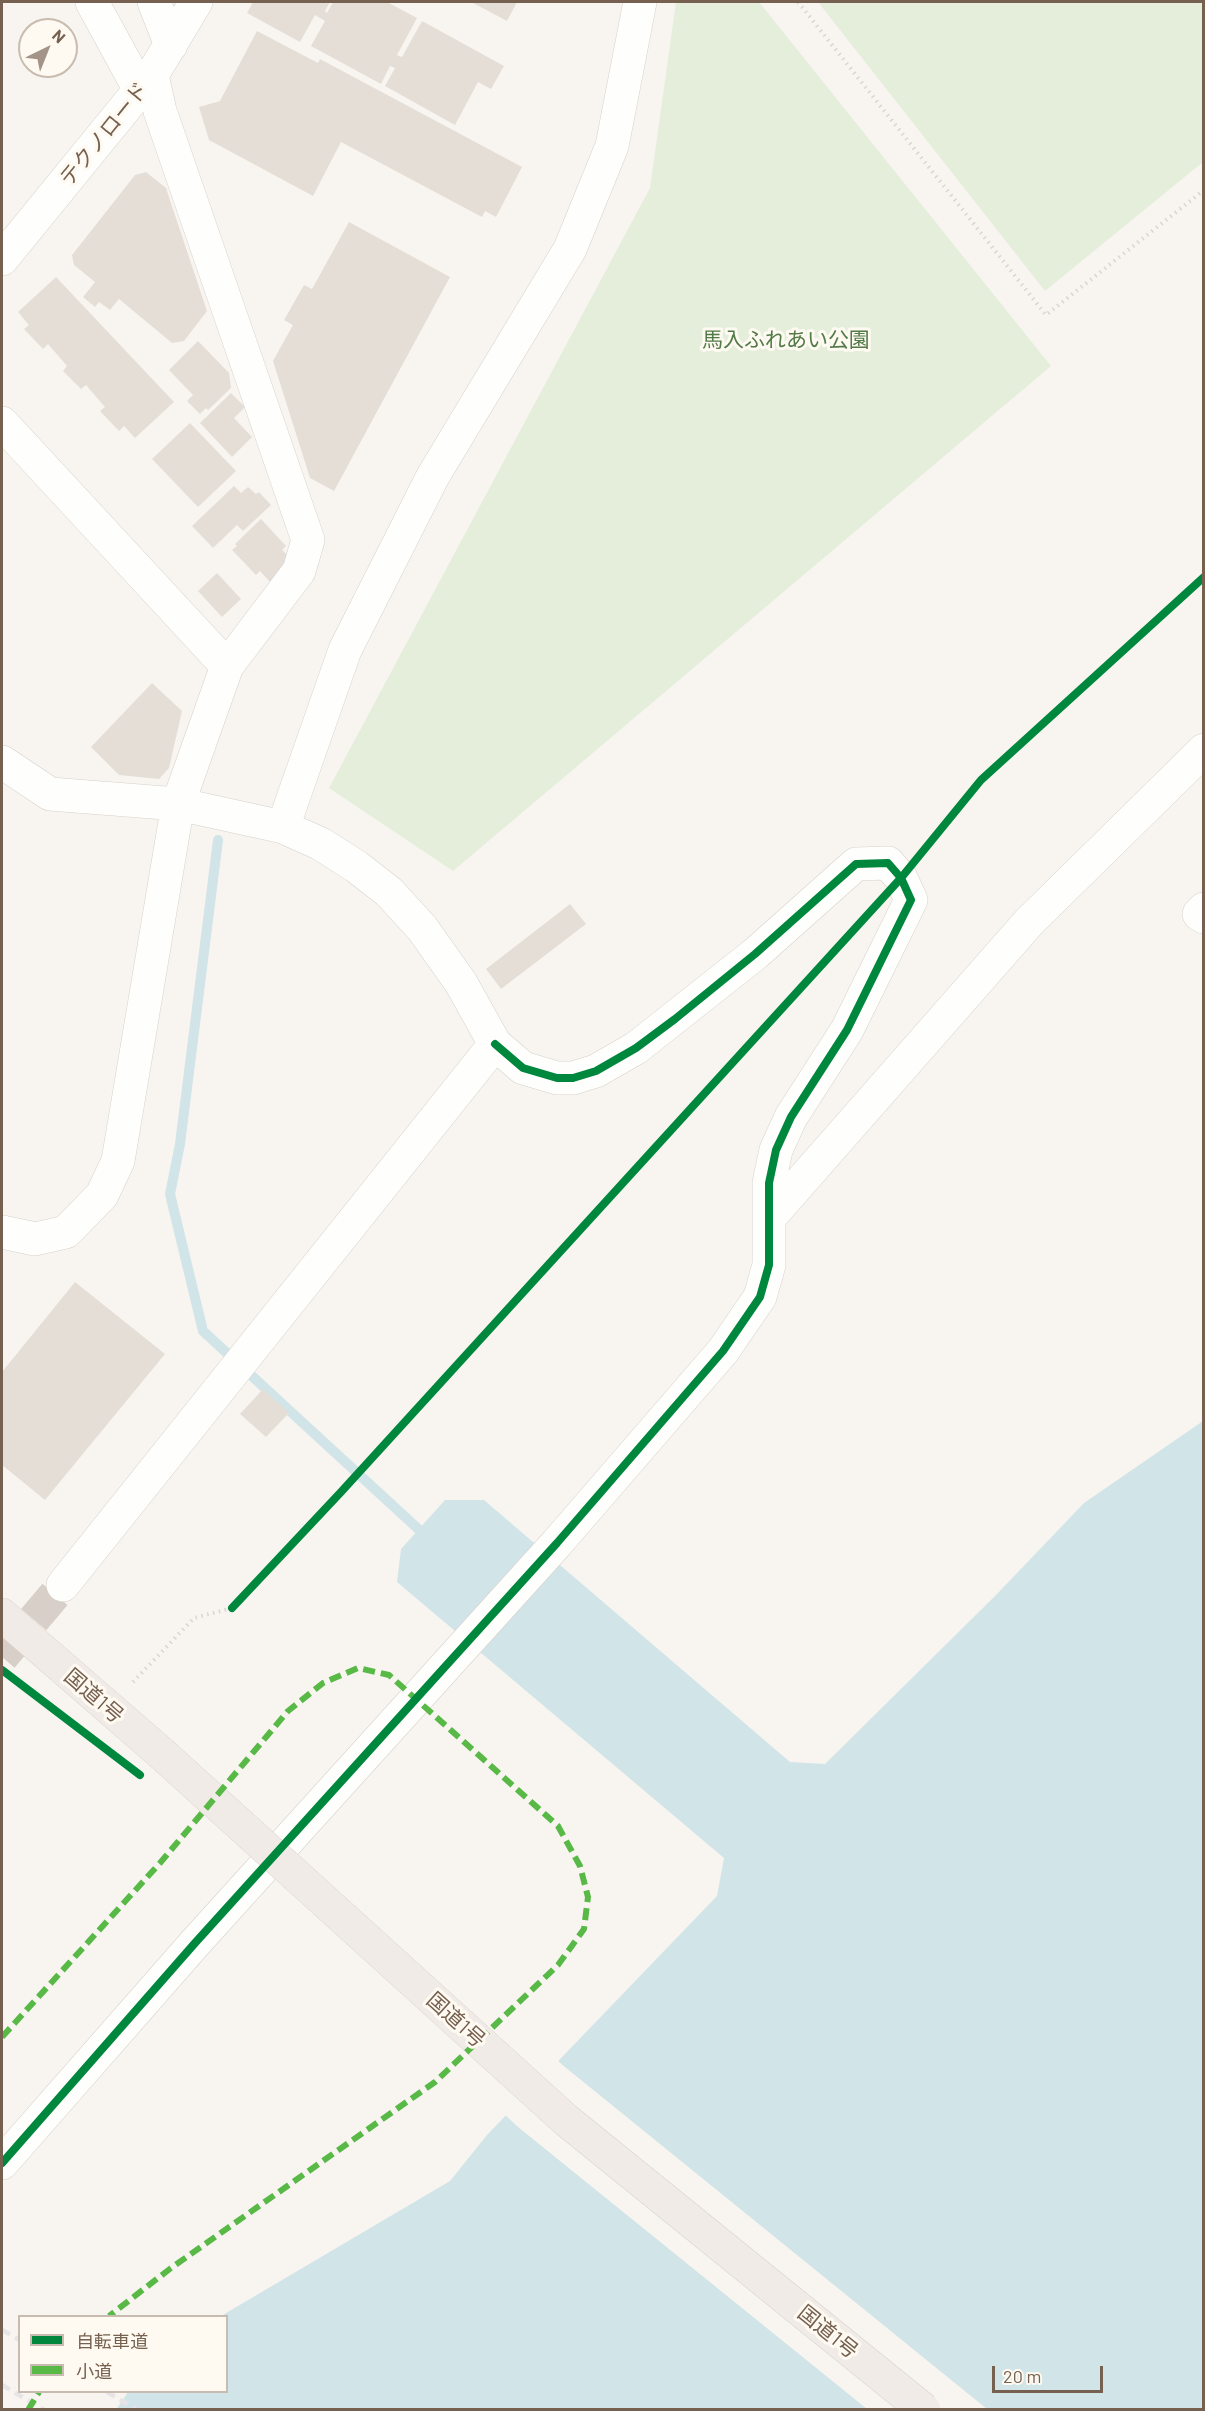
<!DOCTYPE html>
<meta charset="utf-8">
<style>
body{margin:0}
#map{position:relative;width:1205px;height:2411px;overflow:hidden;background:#f8f5f0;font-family:Barlow,"Noto Sans JP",sans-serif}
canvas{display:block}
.frame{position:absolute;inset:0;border:3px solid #76604f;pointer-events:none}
.legend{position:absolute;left:18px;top:2315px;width:210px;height:78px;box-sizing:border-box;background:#fefaf2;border:2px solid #c8bcb1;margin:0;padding:8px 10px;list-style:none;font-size:18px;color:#76604f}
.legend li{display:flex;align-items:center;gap:12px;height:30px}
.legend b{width:30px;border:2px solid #c8bcb1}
.north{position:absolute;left:18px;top:18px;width:60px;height:60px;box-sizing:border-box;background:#fefaf2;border:2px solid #c8bcb1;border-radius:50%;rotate:43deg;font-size:16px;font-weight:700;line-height:24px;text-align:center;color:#76604f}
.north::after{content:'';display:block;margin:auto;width:21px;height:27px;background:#a49487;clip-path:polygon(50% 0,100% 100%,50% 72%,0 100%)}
.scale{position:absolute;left:992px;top:2366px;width:111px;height:27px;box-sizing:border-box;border:3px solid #76604f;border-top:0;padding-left:8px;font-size:18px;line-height:21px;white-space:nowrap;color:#76604f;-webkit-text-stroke:4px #fefaf2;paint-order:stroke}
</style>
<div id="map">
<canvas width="1205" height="2411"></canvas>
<div class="frame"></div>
<ul class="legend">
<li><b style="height:8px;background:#00873e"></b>自転車道</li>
<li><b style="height:8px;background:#58b947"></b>小道</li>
</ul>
<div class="north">N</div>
<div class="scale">20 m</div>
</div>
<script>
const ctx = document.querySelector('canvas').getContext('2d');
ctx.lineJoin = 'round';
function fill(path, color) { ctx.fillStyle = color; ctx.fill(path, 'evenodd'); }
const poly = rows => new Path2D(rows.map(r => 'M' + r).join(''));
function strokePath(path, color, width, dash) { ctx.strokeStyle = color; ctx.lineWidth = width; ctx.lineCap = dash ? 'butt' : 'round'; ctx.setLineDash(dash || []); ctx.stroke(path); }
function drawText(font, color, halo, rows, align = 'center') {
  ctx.font = font + ' Barlow,"Noto Sans JP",sans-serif'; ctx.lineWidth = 6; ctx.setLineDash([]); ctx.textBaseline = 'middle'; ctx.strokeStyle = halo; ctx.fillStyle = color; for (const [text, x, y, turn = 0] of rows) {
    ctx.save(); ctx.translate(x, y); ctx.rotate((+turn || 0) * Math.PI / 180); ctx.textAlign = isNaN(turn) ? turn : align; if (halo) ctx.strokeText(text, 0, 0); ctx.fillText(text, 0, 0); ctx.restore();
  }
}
const green = poly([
 [676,2,759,2,1051,366,453,871,329,788,650,188],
 [818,2,1203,2,1203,162,1045,291]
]);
const water = poly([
 [1203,1421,1203,2409,116,2410,128,2392,226,2392,226,2316,221,2316,450,2181,487,2135,717,1896,724,1858,397,1582,401,1549,445,1500,484,1500,790,1762,825,1764,996,1595,1084,1503]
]);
const pier = poly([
 [556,2059,565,2067,987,2409,867,2409,518,2127,504,2114]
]);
const stream = poly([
 [218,840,180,1144,170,1194,203,1331,428,1538]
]);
const building = poly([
 [253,2,330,2,325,11,327,13,333,2,387,2,417,18,397,55,402,57,422,21,504,66,491,89,478,82,455,125,385,86,395,68,390,66,381,84,311,46,325,21,315,15,300,42,247,13],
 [471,2,517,2,507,21],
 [257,31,318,63,320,59,522,167,496,217,485,211,482,217,341,142,313,196,209,140,199,107,220,101],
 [146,172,166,188,207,311,184,341,172,343,119,299,110,310,99,302,95,307,83,297,95,282,74,265,72,255,135,175],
 [349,222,450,277,334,491,310,478,273,361,293,325,284,320,304,285,312,289],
 [56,277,174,402,135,438,124,426,119,431,100,411,105,407,86,385,81,389,63,371,67,366,48,344,43,349,24,329,29,325,18,312],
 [198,341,229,373,231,388,208,410,206,408,200,414,187,401,193,395,169,370],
 [231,393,245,407,234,418,252,437,232,457,200,423],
 [190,423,236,471,198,507,152,459],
 [234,486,241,493,248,487,256,494,259,492,271,505,243,531,237,525,213,548,192,526],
 [261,519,286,546,282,550,293,560,270,582,260,571,256,575,232,550,237,546,235,544],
 [217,573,241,599,222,617,198,591],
 [152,683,182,711,169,768,159,779,119,775,91,747],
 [570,904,586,924,501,989,486,969],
 [75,1282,165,1354,45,1500,2,1465,2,1372],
 [263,1389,289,1413,266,1437,240,1414]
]);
const minorTunnel = poly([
 [2,1657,63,1585]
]);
const path = poly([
 [798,2,1046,315,1204,190],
 [133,1682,194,1618,232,1608]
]);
const minor = poly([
 [92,2,140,90],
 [154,2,171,45],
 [152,75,160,111,308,540,299,571,227,666],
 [2,259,152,75,196,2],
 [2,423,227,666,178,804,118,1161,102,1195,66,1232,35,1239,2,1232],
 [2,762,50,794,178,804,283,827,321,844,357,867,389,892,422,928,461,983,495,1044,523,1068,557,1078,573,1078,596,1071,636,1048,755,954,856,864,888,863,901,878,911,900,847,1030,791,1117,776,1150,769,1183,769,1265,760,1297,723,1351,557,1543,195,1943,2,2163],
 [283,827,345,650,433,476,570,249,612,146,640,2],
 [1204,909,1199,914,1204,917],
 [769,1218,1029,922,1204,750],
 [63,1585,495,1044]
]);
const highway = poly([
 [2,1615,161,1753]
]);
const rail = poly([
 [2,2330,20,2340],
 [2,2385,44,2410],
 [107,2392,137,2410]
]);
const highwayBridge = poly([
 [161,1753,566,2120,924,2410]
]);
const quiet = poly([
 [2,2037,160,1863,288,1711,323,1683,358,1668,389,1675,558,1826,580,1866,588,1897,584,1929,558,1965,435,2082,171,2268,109,2316],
 [28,2410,39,2392]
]);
const cycleway = poly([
 [232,1608,341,1492,901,878,981,780,1204,577],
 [2,1670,140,1775],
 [2,2163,195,1943,557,1543,723,1351,760,1297,769,1265,769,1183,776,1150,791,1117,847,1030,911,900,901,878,888,863,856,864,755,954,675,1019,636,1048,596,1071,573,1078,557,1078,523,1068,495,1044]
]);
const streetNames = [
 ["テクノロード",104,134,-51],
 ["国道1号",94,1696,41],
 ["国道1号",456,2020,42],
 ["国道1号",828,2332,39]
];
const parkNames = [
 ["馬入ふれあい公園",786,340]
];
fill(green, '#e4eedb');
fill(water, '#d1e4e8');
fill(pier, '#f8f5f0');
strokePath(stream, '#d1e4e8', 10);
fill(building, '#e5ded7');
strokePath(minorTunnel, '#d8d0c8', 33, [33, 16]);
strokePath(minor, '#d6d1ca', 34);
strokePath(highway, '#d9d2cc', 34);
strokePath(path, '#dad5d0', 4, [1.5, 4.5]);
strokePath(minor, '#fefefd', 33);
strokePath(highway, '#f1ebe7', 33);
strokePath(rail, '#e6e4e6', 4.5, [9, 6]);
strokePath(highwayBridge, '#d9d2cc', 34, []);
strokePath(highwayBridge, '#f1ebe7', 33);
strokePath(quiet, '#58b947', 6, [12, 6]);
strokePath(cycleway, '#00873e', 8);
drawText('21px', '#76604f', '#fefaf2', streetNames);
drawText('21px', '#537b48', '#fefaf2', parkNames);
</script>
